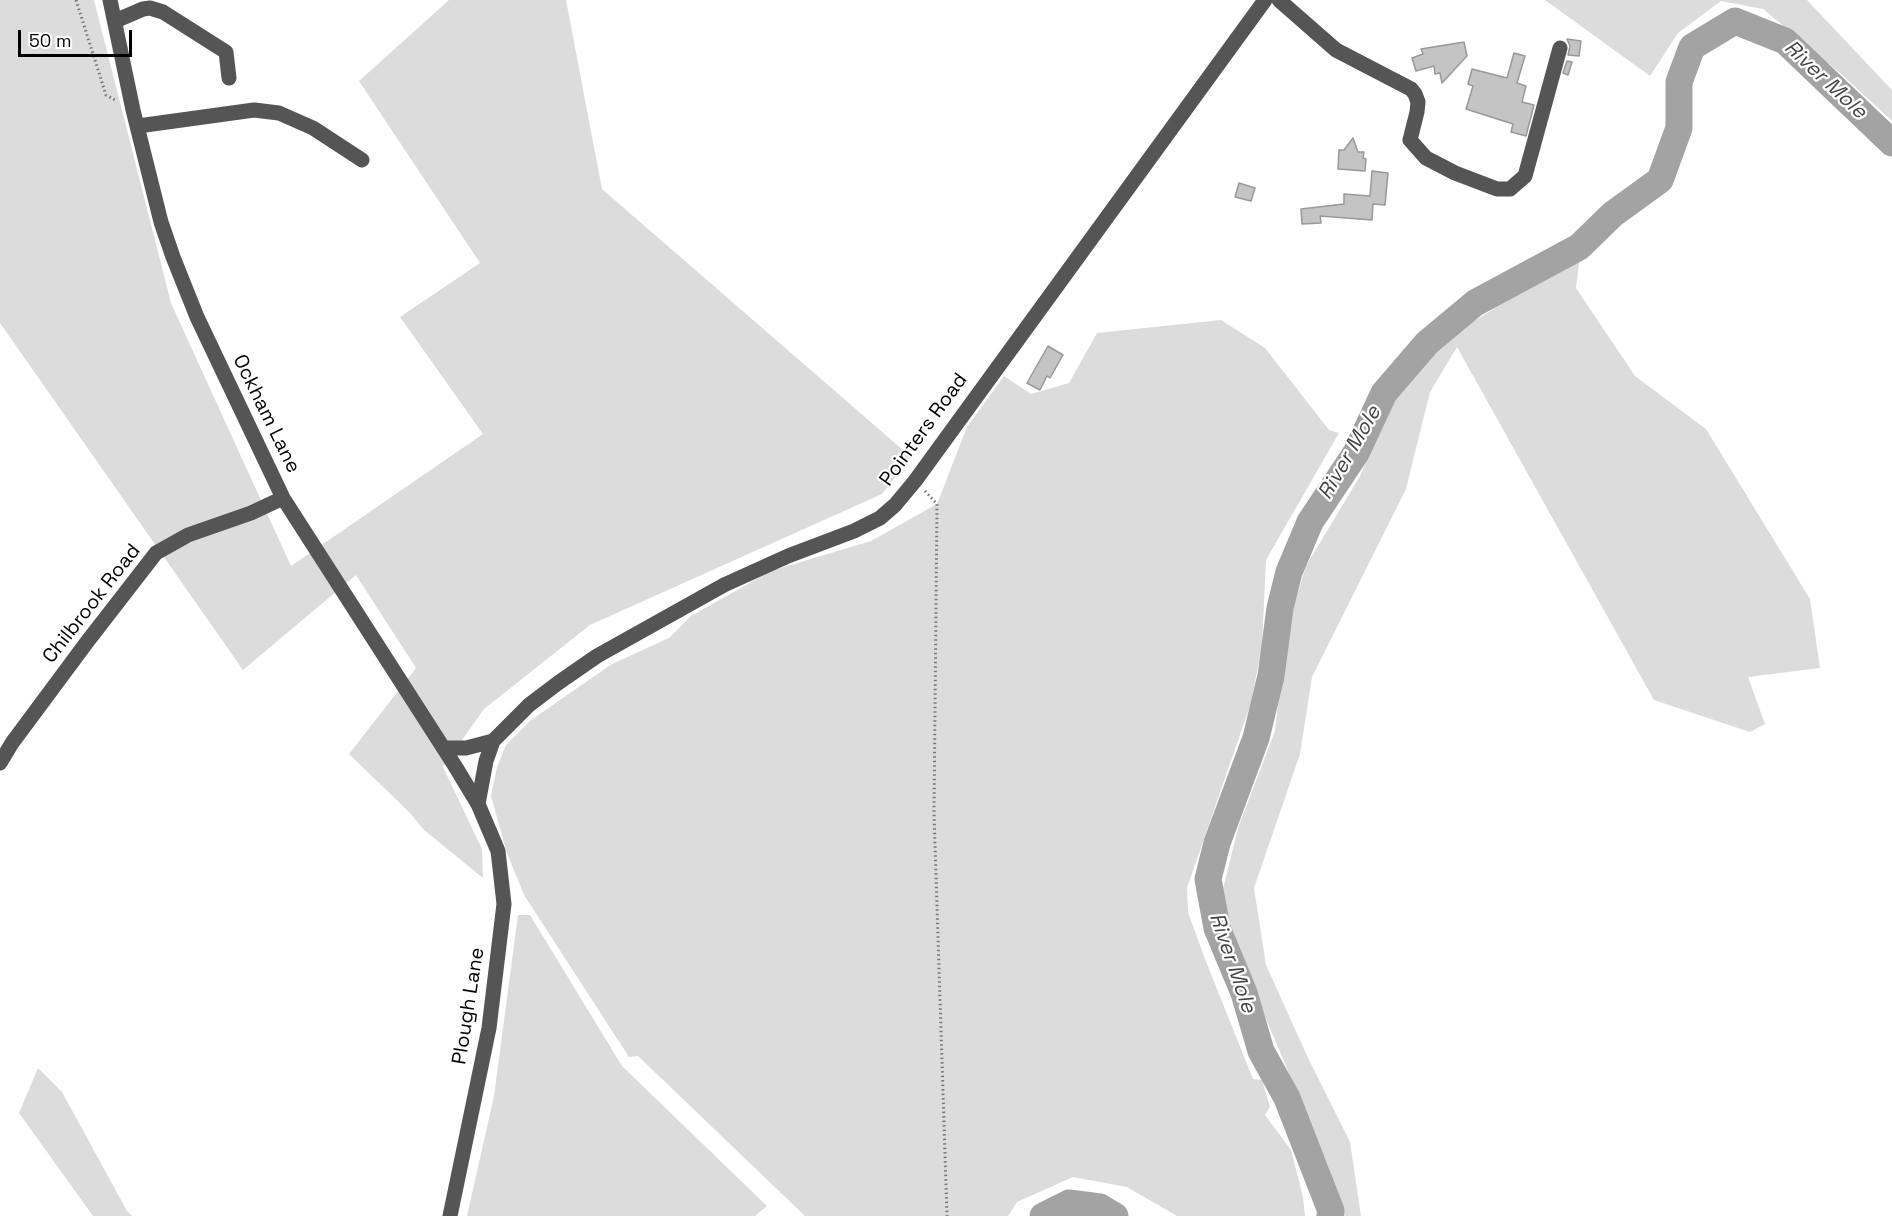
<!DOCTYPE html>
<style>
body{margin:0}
#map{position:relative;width:1892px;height:1216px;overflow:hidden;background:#fff;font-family:"Space Grotesk",sans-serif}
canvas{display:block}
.scale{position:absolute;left:18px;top:30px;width:114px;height:27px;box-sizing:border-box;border:3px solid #000;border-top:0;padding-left:8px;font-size:18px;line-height:21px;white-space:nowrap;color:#000;-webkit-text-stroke:4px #fff;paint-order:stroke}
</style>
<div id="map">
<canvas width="1892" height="1216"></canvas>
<div class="scale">50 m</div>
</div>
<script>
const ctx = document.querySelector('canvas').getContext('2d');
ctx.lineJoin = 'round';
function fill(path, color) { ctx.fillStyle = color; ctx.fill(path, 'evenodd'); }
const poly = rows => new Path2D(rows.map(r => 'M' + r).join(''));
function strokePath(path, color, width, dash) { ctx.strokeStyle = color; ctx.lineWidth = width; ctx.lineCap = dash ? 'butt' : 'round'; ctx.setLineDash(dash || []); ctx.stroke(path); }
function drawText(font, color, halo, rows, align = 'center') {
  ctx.font = font + ' "Space Grotesk",sans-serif'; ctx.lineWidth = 4.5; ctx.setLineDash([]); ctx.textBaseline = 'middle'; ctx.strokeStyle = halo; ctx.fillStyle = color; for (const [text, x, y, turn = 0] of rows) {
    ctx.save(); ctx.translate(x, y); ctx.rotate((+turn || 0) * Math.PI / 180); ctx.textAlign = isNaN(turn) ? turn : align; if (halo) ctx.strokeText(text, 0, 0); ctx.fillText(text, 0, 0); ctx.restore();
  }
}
const green = poly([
 [0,0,94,0,171,303,291,566,483,434,400,317,480,263,359,81,449,0,566,0,602,189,911,457,882,494,590,625,484,709,443,767,482,849,483,878,424,830,410,813,349,754,416,668,356,575,243,670,0,323],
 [1545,0,1807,0,1892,90,1892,121,1840,73,1763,9,1721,1,1678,33,1650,76],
 [1580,256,1576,288,1635,376,1706,429,1810,599,1820,668,1748,677,1765,724,1750,732,1654,700,1457,347,1430,392,1406,489,1312,677,1300,754,1254,888,1266,965,1309,1060,1350,1142,1361,1216,1342,1216,1329,1168,1231,936,1223,889,1238,828,1275,731,1286,633,1306,566,1360,476,1393,401,1448,337],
 [1221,320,1265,348,1329,430,1339,433,1266,560,1262,645,1251,703,1187,888,1188,912,1205,959,1253,1079,1262,1080,1270,1107,1265,1115,1291,1150,1303,1197,1305,1216,1177,1216,1127,1187,1073,1177,1017,1202,1008,1216,805,1216,638,1056,629,1057,524,895,507,853,491,796,497,767,506,745,531,720,612,664,669,638,691,616,771,571,871,541,937,504,967,427,1004,376,1031,394,1069,383,1097,333],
 [518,915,530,915,622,1066,767,1206,755,1216,467,1216,494,1096],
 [38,1068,62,1092,127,1211,132,1216,93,1216,19,1113]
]);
const river = poly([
 [1043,1216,1069,1203,1100,1207,1115,1216],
 [1330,1216,1331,1211,1287,1098,1261,1051,1244,993,1217,928,1208,879,1217,843,1256,738,1271,676,1280,608,1289,572,1310,522,1356,453,1384,393,1427,343,1475,303,1579,247,1613,214,1660,180,1679,128,1679,82,1692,47,1735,21,1785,41,1892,143]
]);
const building = poly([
 [1567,39,1581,41,1579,56,1568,55,1570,46,1567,39],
 [1464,42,1467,56,1442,83,1440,73,1435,74,1434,66,1416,71,1412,58,1423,54,1421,49,1464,42],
 [1514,53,1525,56,1517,83,1526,86,1522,102,1534,105,1526,136,1511,132,1513,124,1466,109,1473,86,1468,84,1472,69,1507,78,1514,53],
 [1567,61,1572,62,1568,75,1563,73,1567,61],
 [1353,138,1358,152,1364,152,1363,158,1366,159,1365,171,1338,169,1339,150,1344,150,1353,138],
 [1372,171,1388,173,1385,205,1373,204,1372,220,1320,216,1321,223,1302,224,1301,209,1344,204,1344,194,1370,196,1372,171],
 [1239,183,1255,188,1251,201,1235,197,1239,183],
 [1048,346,1063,355,1050,378,1047,376,1040,390,1027,383,1048,346]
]);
const path = poly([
 [76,0,106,95,117,101],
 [925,491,937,504,934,813,947,1216]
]);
const minor = poly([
 [110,0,133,110,161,222,173,257,197,317,283,498,455,766,478,804,498,851,504,904,489,1028,450,1216],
 [1279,0,1336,50,1411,89,1415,94,1418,102,1417,112,1410,140,1426,158,1455,173,1497,189,1510,189,1525,176,1560,48],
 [115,21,143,9,150,8,163,12,226,52,229,78],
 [138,126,254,110,279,113,313,128,362,160],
 [444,748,466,748,493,741],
 [0,763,12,743,87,642,156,553,188,535,251,513,283,498],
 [478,804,486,761,493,741,529,705,558,683,597,656,724,585,788,556,854,531,880,518,895,505,915,481,1265,0]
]);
const streetNames = [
 ["Ockham Lane",266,414,64],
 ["Pointers Road",924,430,-54],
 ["Chilbrook Road",92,604,-52],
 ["Plough Lane",469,1006,-81]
];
const waterNames = [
 ["River Mole",1825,80,43],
 ["River Mole",1350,453,-60],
 ["River Mole",1232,963,71]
];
fill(green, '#dcdcdc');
strokePath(river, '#a3a3a3', 27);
fill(building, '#c4c4c4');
strokePath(building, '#999', 1.5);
strokePath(path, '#777', 3, [1.5, 3]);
strokePath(minor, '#555', 15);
drawText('20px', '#000', '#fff', streetNames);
drawText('italic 21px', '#444', '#fff', waterNames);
</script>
